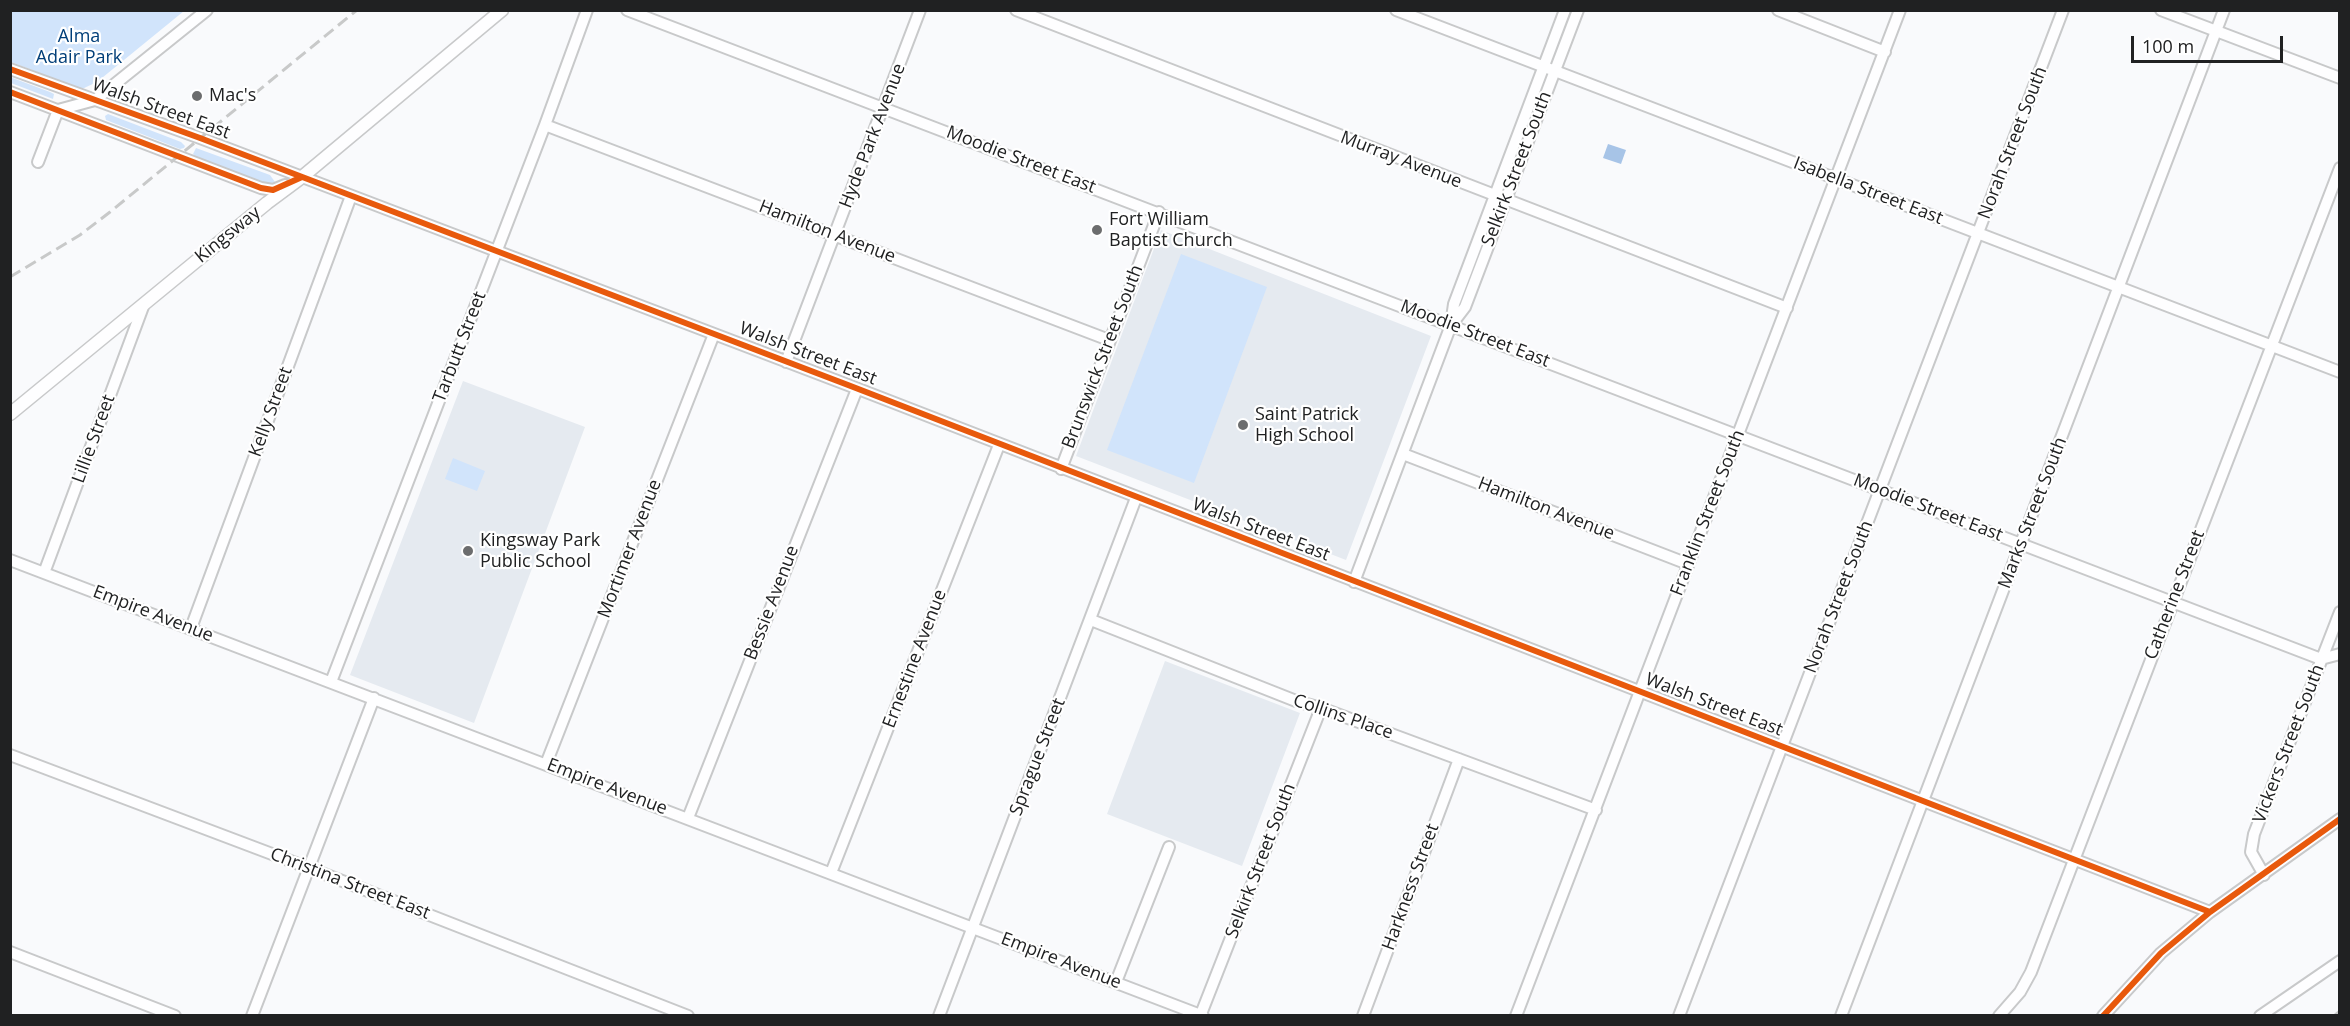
<!DOCTYPE html>
<style>
body{margin:0}
#map{position:relative;width:2350px;height:1026px;overflow:hidden;background:#f9fafc;font-family:"Open Sans",sans-serif}
canvas{display:block}
.frame{position:absolute;inset:0;border:12px solid #202122;pointer-events:none}
.scale{position:absolute;left:2131px;top:36px;width:152px;height:27px;box-sizing:border-box;border:3px solid #202122;border-top:0;padding-left:8px;font-size:18px;line-height:21px;white-space:nowrap;color:#202122;-webkit-text-stroke:4px #fff;paint-order:stroke}
</style>
<div id="map">
<canvas width="2350" height="1026"></canvas>
<div class="frame"></div>
<div class="scale">100 m</div>
</div>
<script>
const ctx = document.querySelector('canvas').getContext('2d');
ctx.lineJoin = 'round';
function fill(path, color) { ctx.fillStyle = color; ctx.fill(path, 'evenodd'); }
const poly = rows => new Path2D(rows.map(r => 'M' + r).join(''));
function strokePath(path, color, width, dash) { ctx.strokeStyle = color; ctx.lineWidth = width; ctx.lineCap = dash ? 'butt' : 'round'; ctx.setLineDash(dash || []); ctx.stroke(path); }
function drawText(font, color, halo, rows, align = 'center') {
  ctx.font = font + ' "Open Sans",sans-serif'; ctx.lineWidth = 4.5; ctx.setLineDash([]); ctx.textBaseline = 'middle'; ctx.strokeStyle = halo; ctx.fillStyle = color; for (const [text, x, y, turn = 0] of rows) {
    ctx.save(); ctx.translate(x, y); ctx.rotate((+turn || 0) * Math.PI / 180); ctx.textAlign = isNaN(turn) ? turn : align; if (halo) ctx.strokeText(text, 0, 0); ctx.fillText(text, 0, 0); ctx.restore();
  }
}
const built = poly([
 [1161,230,1431,336,1346,560,1076,456],
 [463,381,585,427,474,723,350,675],
 [1165,661,1300,713,1242,866,1107,814]
]);
const green = poly([
 [10,11,11,10,184,11,97,82,82,89,11,62],
 [10,77,50,92,54,94,53,99,11,83],
 [108,114,181,142,185,146,184,148,180,149,106,120,105,116],
 [196,148,270,175,275,182,270,185,195,156,193,154],
 [1181,254,1267,287,1194,483,1107,450],
 [453,458,485,471,477,491,445,479]
]);
const water = poly([
 [1608,144,1626,150,1621,164,1603,158]
]);
const minor = poly([
 [627,10,2321,659],
 [1016,10,1787,308],
 [1396,10,2340,372],
 [1778,10,1885,52],
 [2161,10,2340,78],
 [10,69,200,138,848,385,2210,912],
 [10,92,261,188,273,190,285,185],
 [545,125,1109,340],
 [38,162,58,110,95,100,207,10],
 [1452,324,1465,307,1578,10],
 [786,362,920,10],
 [1403,454,1688,564],
 [1061,469,1159,212],
 [10,560,1203,1016],
 [44,573,144,304],
 [1354,582,1451,325,1454,304,1565,10],
 [1091,620,1296,701,1321,708,1596,810],
 [191,628,351,196],
 [2321,659,2340,654],
 [331,682,545,125,587,10],
 [10,755,309,868,688,1016],
 [546,764,714,334],
 [688,818,857,389],
 [831,873,999,445],
 [2264,875,2251,852,2254,834,2340,612],
 [10,952,175,1016],
 [1116,982,1169,847],
 [1201,1014,1321,708],
 [252,1016,374,698],
 [939,1016,1136,498],
 [1363,1016,1459,759],
 [1516,1016,1900,10],
 [1679,1016,2063,10],
 [1841,1016,2224,10],
 [1999,1016,2020,992,2031,972,2340,168],
 [2103,1016,2161,953,2210,912,2340,819],
 [2260,1016,2340,961]
]);
const major = poly([
 [10,414,267,203,302,177,502,10]
]);
const rail = poly([
 [10,277,80,235,110,212,357,10],
 [2334,1016,2340,1011]
]);
const cycleway = poly([
 [10,69,200,138,848,385,2210,912],
 [10,92,261,188,273,190,302,177],
 [2103,1016,2161,953,2210,912,2340,819]
]);
const markers = [
 [197,96,6,"#6c6d6e"],
 [1097,230,6,"#6c6d6e"],
 [1243,425,6,"#6c6d6e"],
 [468,551,6,"#6c6d6e"]
];
const parkNames = [
 ["Alma",79,37],
 ["Adair Park",79,58]
];
const poiNames = [
 ["Mac's",209,96],
 ["Fort William",1109,220],
 ["Baptist Church",1109,241],
 ["Saint Patrick",1255,415],
 ["High School",1255,436],
 ["Kingsway Park",480,541],
 ["Public School",480,562]
];
const streetNames = [
 ["Walsh Street East",161,109,20],
 ["Hyde Park Avenue",873,136,-69],
 ["Norah Street South",2013,143,-69],
 ["Moodie Street East",1021,160,21],
 ["Murray Avenue",1401,160,21],
 ["Selkirk Street South",1517,169,-69],
 ["Isabella Street East",1868,191,21],
 ["Hamilton Avenue",827,232,21],
 ["Kingsway",228,235,-39],
 ["Moodie Street East",1475,334,21],
 ["Tarbutt Street",460,347,-69],
 ["Walsh Street East",808,354,21],
 ["Brunswick Street South",1103,357,-69],
 ["Kelly Street",271,412,-70],
 ["Lillie Street",94,439,-70],
 ["Moodie Street East",1928,508,21],
 ["Hamilton Avenue",1546,509,21],
 ["Franklin Street South",1708,513,-69],
 ["Marks Street South",2033,513,-69],
 ["Walsh Street East",1261,530,21],
 ["Mortimer Avenue",630,549,-69],
 ["Catherine Street",2175,595,-69],
 ["Norah Street South",1839,597,-69],
 ["Bessie Avenue",772,603,-69],
 ["Empire Avenue",153,614,21],
 ["Ernestine Avenue",915,659,-69],
 ["Walsh Street East",1714,705,21],
 ["Collins Place",1343,717,19],
 ["Vickers Street South",2289,744,-69],
 ["Sprague Street",1038,757,-69],
 ["Empire Avenue",607,787,21],
 ["Selkirk Street South",1261,861,-69],
 ["Christina Street East",350,884,21],
 ["Harkness Street",1411,887,-70],
 ["Empire Avenue",1061,961,21]
];
fill(built, '#e5eaf0');
fill(green, '#d1e4fb');
fill(water, '#a7c4e7');
strokePath(minor, '#c8c9ca', 14);
strokePath(major, '#c8c9ca', 15);
strokePath(minor, '#fefeff', 10);
strokePath(major, '#fefeff', 12);
strokePath(rail, '#c8c9c9', 3, [12, 6]);
strokePath(cycleway, '#e8590c', 6);
for (const [x, y, r, color] of markers) { const dot = new Path2D(); dot.arc(x, y, r, 0, 2 * Math.PI); ctx.fillStyle = color; ctx.fill(dot); strokePath(dot, '#fff', 2); }
drawText('18px', '#003e78', '#fff', parkNames);
drawText('18px', '#202122', '#fff', poiNames, 'left');
drawText('18px', '#202122', '#fff', streetNames);
</script>
